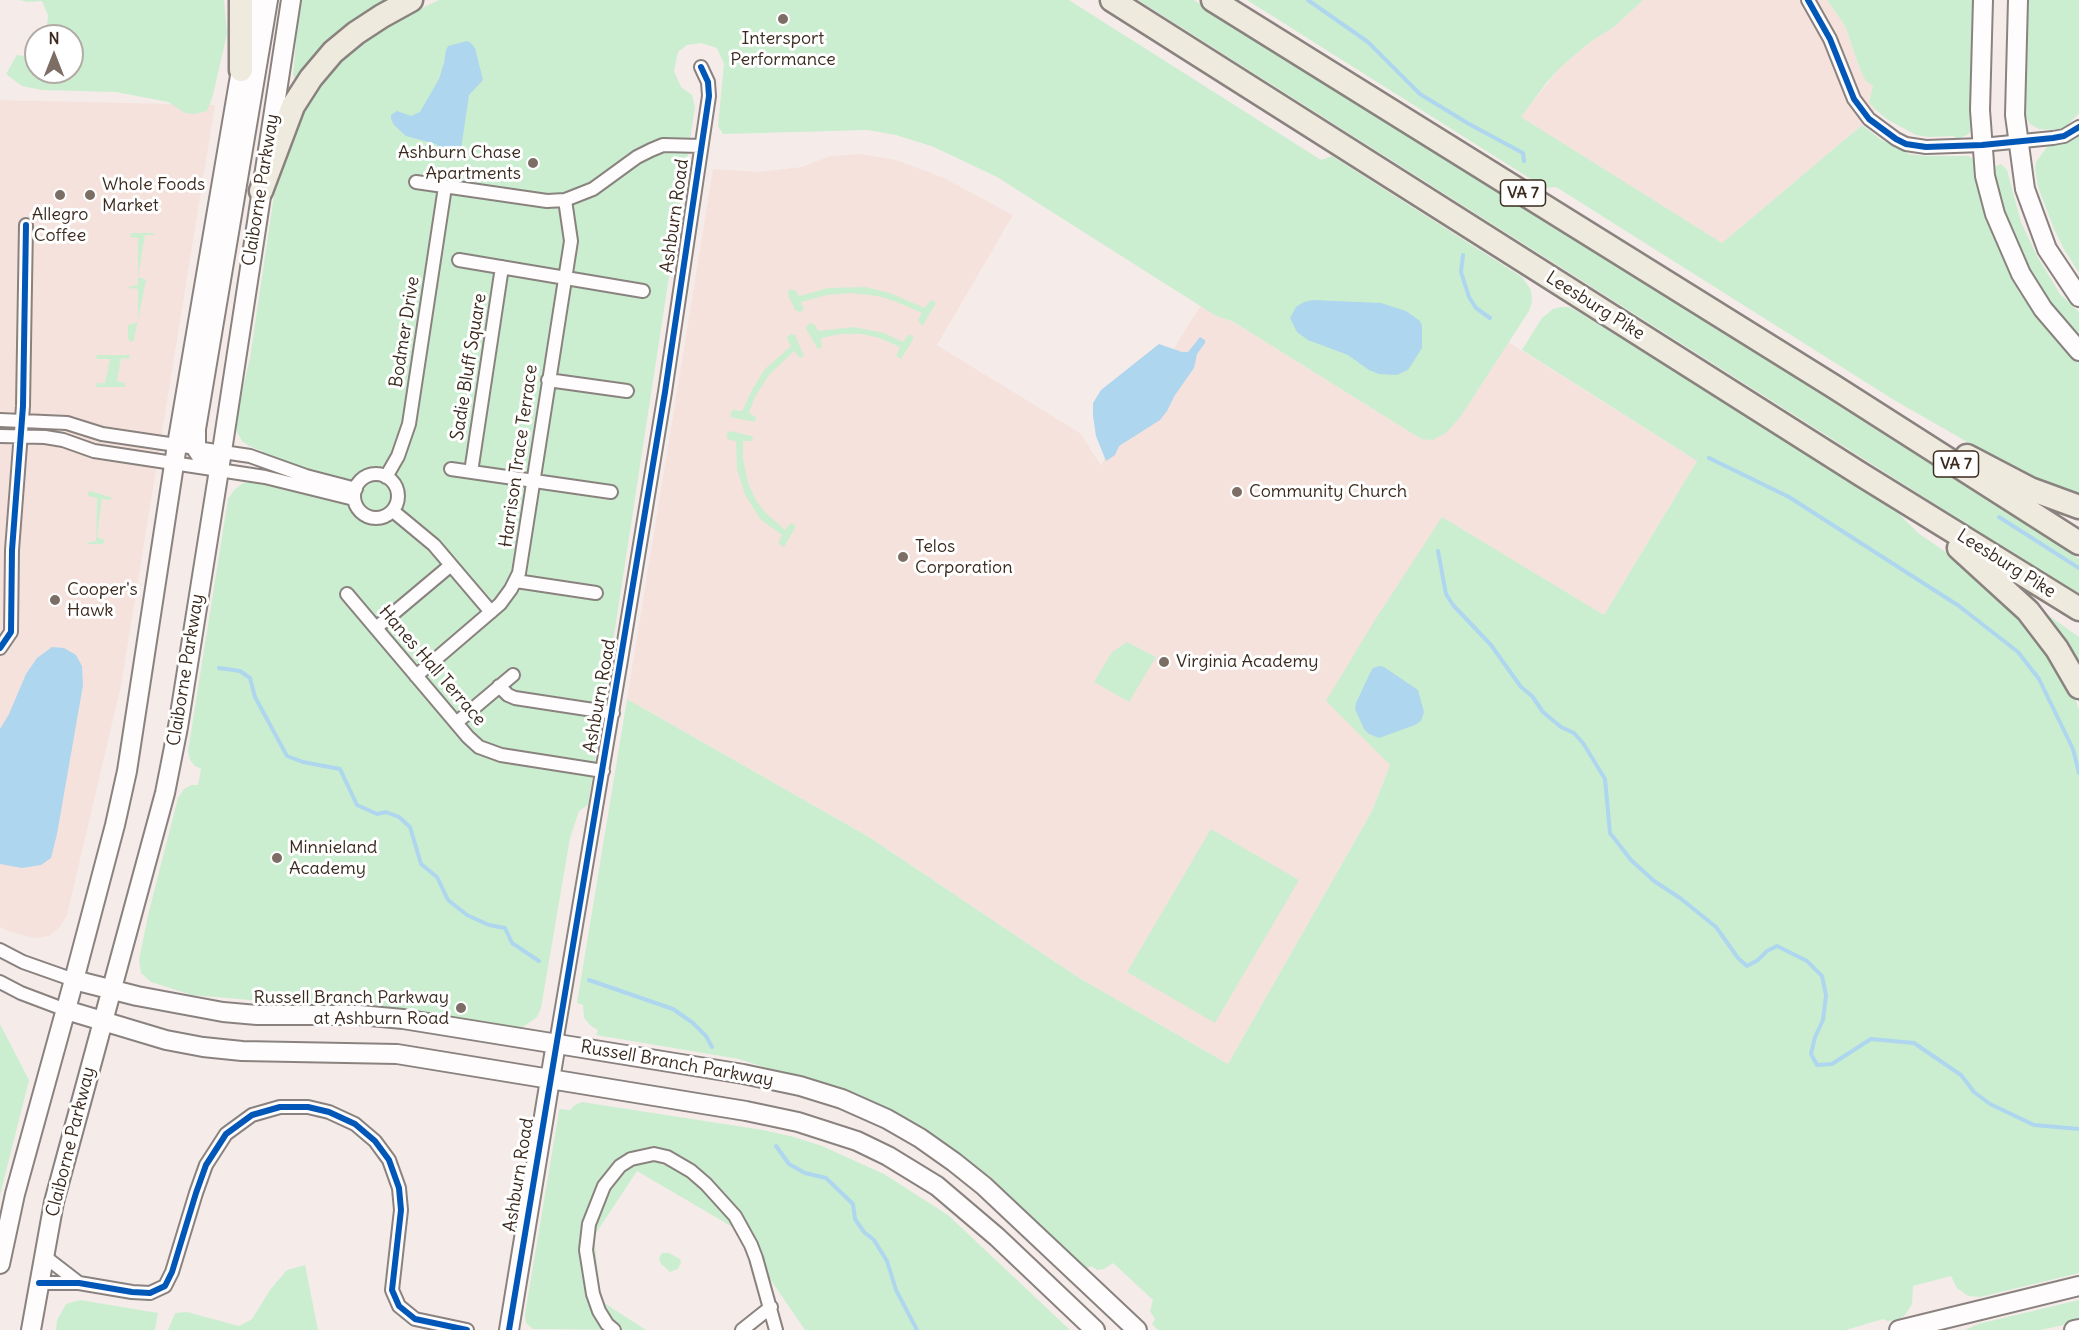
<!DOCTYPE html>
<style>
body{margin:0}
#map{position:relative;width:2079px;height:1330px;overflow:hidden;background:#f5ecea;font-family:Delius,sans-serif}
canvas{display:block}
.north{position:absolute;left:24px;top:24px;width:60px;height:60px;box-sizing:border-box;background:#fff;border:2px solid #b1aaa5;border-radius:50%;rotate:0deg;font-size:16px;font-weight:700;line-height:24px;text-align:center;color:#3b2a1e}
.north::after{content:'';display:block;margin:auto;width:21px;height:27px;background:#7c6e65;clip-path:polygon(50% 0,100% 100%,50% 72%,0 100%)}
</style>
<div id="map">
<canvas width="2079" height="1330"></canvas>
<div class="north">N</div>
</div>
<script>
const ctx = document.querySelector('canvas').getContext('2d');
ctx.lineJoin = 'round';
function fill(path, color) { ctx.fillStyle = color; ctx.fill(path, 'evenodd'); }
const poly = rows => new Path2D(rows.map(r => 'M' + r).join(''));
function strokePath(path, color, width, dash) { ctx.strokeStyle = color; ctx.lineWidth = width; ctx.lineCap = dash ? 'butt' : 'round'; ctx.setLineDash(dash || []); ctx.stroke(path); }
function drawText(font, color, halo, rows, align = 'center') {
  ctx.font = font + ' Delius,sans-serif'; ctx.lineWidth = 6; ctx.setLineDash([]); ctx.textBaseline = 'middle'; ctx.strokeStyle = halo; ctx.fillStyle = color; for (const [text, x, y, turn = 0] of rows) {
    ctx.save(); ctx.translate(x, y); ctx.rotate((+turn || 0) * Math.PI / 180); ctx.textAlign = isNaN(turn) ? turn : align; if (halo) ctx.strokeText(text, 0, 0); ctx.fillText(text, 0, 0); ctx.restore();
  }
}
const built = poly([
 [1643,0,1827,0,1845,26,1860,69,1873,86,1869,101,1876,110,1862,125,1722,243,1520,117,1561,67,1590,42,1614,27],
 [0,100,215,105,121,686,67,915,60,927,49,936,34,938,10,932,0,927],
 [861,154,896,160,942,177,1013,215,937,345,1080,433,1101,465,1201,305,1216,316,1232,321,1421,439,1461,416,1508,342,1697,461,1604,615,1442,518,1390,765,1372,811,1228,1064,1076,976,869,837,627,699,713,169,757,172,802,167,830,156]
]);
const green = poly([
 [20,0,224,0,227,34,213,95,207,111,194,114,185,113,168,102,116,92,42,90,22,86,6,74,17,55,33,57,36,56,36,72,72,72,72,36,46,36,48,15,42,1,27,2],
 [300,0,390,0,298,79,295,79,293,75],
 [439,0,1069,0,1321,160,1332,156,1522,277,1531,290,1532,302,1529,311,1461,416,1447,432,1433,440,1421,439,1232,321,1216,316,997,177,934,147,896,135,868,130,723,134,718,126,724,64,717,48,701,43,687,45,678,52,674,71,681,87,692,95,695,107,588,805,579,811,570,838,541,1008,537,1017,523,1027,517,1028,330,1007,192,995,151,982,141,973,139,960,149,911,178,798,184,789,191,785,198,785,201,769,195,766,190,760,188,751,228,499,234,490,243,483,259,480,262,451,249,446,242,441,235,428,235,420,250,358,277,175,307,104,332,69,363,42,388,24],
 [1138,0,1194,0,1550,221,2079,559,2079,595],
 [1247,0,1643,0,1614,27,1590,42,1561,67,1547,82,1521,117,1722,243,1862,125,1880,139,1909,154,1925,156,1969,156,1975,161,2065,347,2079,361,2079,499,2011,467,1894,400,1556,187,1545,188],
 [1827,0,1974,0,1972,125,1969,134,1958,139,1953,136,1929,137,1916,135,1888,120,1876,110,1869,102,1873,86,1866,81,1860,69,1845,26],
 [2025,0,2079,0,2079,113,2066,127,2057,130,2039,129,2030,124,2022,110],
 [2079,136,2079,273,2065,251,2054,229,2038,187,2035,168,2036,162,2047,147,2068,142],
 [2001,164,2007,170,2021,222,2037,256,2060,294,2079,312,2079,339,2063,322,2029,273,2007,226,1993,175,1996,166],
 [131,233,153,233,155,235,145,235,138,277,145,279,146,281,134,340,131,342,128,339,128,325,138,322,138,289,129,288,128,287,138,285,138,238,130,237],
 [865,287,890,293,925,308,931,300,936,303,923,325,921,325,918,320,922,313,894,301,878,296,850,293,827,295,801,302,804,310,799,312,795,310,788,295,788,291,791,289,796,291,799,296,828,288],
 [1560,307,1569,307,1577,311,1894,509,1918,533,1956,559,2011,608,2039,638,2071,688,2079,709,2079,1273,1980,1297,1968,1296,1957,1288,1951,1276,1913,1286,1912,1304,1905,1315,1898,1320,1888,1321,1883,1319,1846,1330,1158,1330,1152,1324,1155,1319,1150,1311,1153,1300,1113,1263,1104,1269,1097,1270,1091,1266,1085,1270,993,1183,953,1151,791,1076,739,1059,596,1035,598,1030,591,1026,584,1018,583,1005,577,1003,627,699,869,837,1076,976,1228,1064,1372,811,1390,765,1326,701,1373,623,1442,517,1604,615,1697,461,1522,350,1542,318,1553,309],
 [811,323,815,325,818,331,854,327,884,333,903,342,909,334,914,338,901,359,896,356,900,347,879,338,862,334,841,334,821,338,822,347,818,349,806,329,806,326],
 [791,334,795,335,804,356,800,358,794,351,769,375,755,397,749,413,756,417,755,422,730,417,732,410,742,411,753,388,765,369,791,346,787,339,787,337],
 [96,355,130,355,129,359,121,358,117,381,125,383,125,387,96,387,97,383,105,383,110,359,97,359],
 [730,431,752,436,753,438,752,441,743,441,743,458,748,483,757,502,766,513,785,530,791,523,796,526,784,547,778,543,782,535,761,520,745,495,737,469,736,441,729,440,727,437,727,433],
 [91,491,113,498,110,500,102,499,97,537,105,540,103,544,88,544,86,543,96,541,97,498,88,496,88,492],
 [2041,610,2079,637,2079,670],
 [1127,642,1156,657,1129,702,1094,682,1112,652],
 [1211,829,1299,880,1215,1023,1127,972],
 [0,1024,29,1080,0,1195],
 [582,1102,763,1130,794,1137,822,1146,884,1174,948,1215,1070,1330,805,1330,736,1229,637,1171,594,1236,601,1301,646,1330,533,1329,526,1323,525,1314,559,1111,560,1109,570,1110,575,1105],
 [662,1253,669,1253,680,1259,681,1262,678,1269,670,1272,661,1264,659,1258],
 [305,1265,318,1330,168,1330,175,1313,187,1312,239,1326,252,1319,270,1290,287,1270],
 [80,1300,158,1313,155,1330,56,1330,57,1320,66,1304],
 [2079,1300,2079,1322,2040,1330,1965,1330,1978,1324]
]);
const water = poly([
 [467,41,471,43,475,48,483,80,469,95,460,156,457,160,451,160,436,144,406,136,394,125,391,119,391,115,397,111,411,116,420,112,439,79,444,63,446,50,448,46],
 [1313,300,1381,303,1406,311,1420,321,1422,326,1422,348,1408,370,1403,372,1397,375,1379,374,1369,370,1348,355,1308,340,1297,332,1290,318,1296,307,1304,302],
 [1200,337,1205,340,1205,343,1197,354,1194,368,1175,395,1167,411,1160,420,1119,446,1115,455,1106,461,1096,436,1093,416,1093,403,1101,390,1159,344,1182,352,1188,352],
 [52,647,64,648,76,655,82,666,83,685,57,834,51,858,41,865,22,868,0,864,0,729,9,714,26,674,37,658],
 [1380,666,1384,667,1418,690,1424,712,1421,721,1415,725,1379,738,1369,734,1364,729,1355,709,1356,703,1370,673,1373,668]
]);
const stream = poly([
 [1308,0,1368,42,1420,94,1469,124,1523,153,1524,161],
 [1463,255,1461,272,1469,297,1476,308,1490,318],
 [1709,458,1789,497,1959,606,2018,652,2039,679,2073,749,2079,773],
 [1999,517,2079,568],
 [1438,551,1446,594,1453,605,1491,645,1521,687,1532,696,1543,712,1561,727,1574,733,1583,743,1605,779,1610,833,1631,860,1654,881,1680,898,1716,927,1738,958,1747,966,1758,960,1767,951,1777,946,1807,961,1822,976,1826,995,1823,1020,1815,1037,1811,1054,1817,1065,1832,1064,1871,1039,1914,1043,1961,1075,1974,1092,1990,1104,2034,1125,2079,1129],
 [219,668,240,671,250,678,255,697,287,756,303,762,340,769,357,805,377,814,386,812,399,817,410,827,421,864,437,877,448,900,467,915,489,925,505,928,512,943,539,961],
 [589,980,673,1009,693,1023,706,1036,712,1047],
 [776,1146,789,1164,805,1173,826,1178,853,1204,855,1219,864,1232,874,1240,887,1261,896,1290,917,1330]
]);
const street = poly([
 [1808,0,1830,39,1854,99,1869,119,1896,139,1906,144,1926,147,1982,145,2053,138,2064,136,2079,127],
 [416,182,547,201,565,200,593,189,637,157,651,150,663,145,701,146],
 [459,260,643,291],
 [548,380,627,391],
 [0,420,67,423,102,434,250,456,306,476,356,489],
 [0,436,45,437,63,440,94,451,265,477,354,499],
 [451,469,611,492],
 [471,472,502,267],
 '354 496a22 22 0 1 1 44 0a22 22 0 1 1-44 0Z',
 [386,477,398,456,409,424,445,187],
 [393,511,434,545,491,612],
 [516,581,596,593],
 [347,594,468,737,479,747,501,755,603,771],
 [376,628,451,565],
 [0,648,11,632,12,550,23,406,26,225],
 [416,676,500,604,511,589,519,573,571,241,565,200],
 [499,686,508,695,515,698,613,713],
 [456,723,513,675],
 [0,950,23,962,74,980],
 [0,982,21,993,66,1010],
 [556,1043,621,660,665,392,709,96,708,82,701,67],
 [44,1256,79,1283],
 [39,1283,79,1283,132,1292,150,1293,165,1286,172,1272,196,1193,206,1165,226,1134,252,1115,280,1107,308,1107,329,1112,355,1124,375,1141,389,1160,399,1188,401,1210,392,1290,399,1306,415,1319,467,1330],
 [614,1330,607,1324,599,1311,593,1294,586,1250,589,1224,604,1186,620,1166,631,1159,654,1154,667,1157,691,1171,706,1184,735,1216,751,1245,756,1258,776,1330],
 [742,1330,771,1307]
]);
const secondary = poly([
 [1983,0,1980,110,1985,176,1995,214,2021,274,2043,309,2079,351],
 [2018,0,2015,115,2025,189,2047,249,2079,297],
 [218,470,203,459,196,448,196,429,268,0],
 [74,980,137,996,223,1012,257,1015,359,1015,403,1019,743,1074,800,1086,842,1099,887,1119,920,1138,954,1162,984,1186,1137,1330],
 [66,1010,166,1040,203,1047,242,1051,397,1054,746,1111,798,1122,857,1141,888,1156,937,1186,997,1237,1095,1330],
 [0,1264,15,1194,74,980,115,825,127,771,177,445,241,70,255,0],
 [31,1330,54,1202,165,793,178,727,222,451,291,0],
 [509,1330,556,1043],
 [1899,1330,2079,1286],
 [2074,1330,2079,1329]
]);
const highway = poly([
 [241,0,241,70],
 [1112,0,1862,475,2079,609],
 [1213,0,1833,386,2079,543],
 [261,191,293,106,311,78,333,52,356,33,382,16,411,0],
 [1967,456,2030,489,2079,507],
 [1959,548,2028,611,2057,649,2079,687]
]);
const cycleway = poly([
 [1808,0,1830,39,1854,99,1869,119,1896,139,1906,144,1926,147,1982,145,2053,138,2064,136,2079,127],
 [0,648,11,632,12,550,23,406,26,225],
 [39,1283,79,1283,132,1292,150,1293,165,1286,172,1272,196,1193,206,1165,226,1134,252,1115,280,1107,308,1107,329,1112,355,1124,375,1141,389,1160,399,1188,401,1210,392,1290,399,1306,415,1319,467,1330],
 [509,1330,665,392,709,96,708,82,701,67]
]);
const markers = [
 [783,19,6,"#7c6e65"],
 [533,163,6,"#7c6e65"],
 [60,195,6,"#7c6e65"],
 [90,195,6,"#7c6e65"],
 [1237,492,6,"#7c6e65"],
 [903,557,6,"#7c6e65"],
 [55,600,6,"#7c6e65"],
 [1164,662,6,"#7c6e65"],
 [277,858,6,"#7c6e65"],
 [461,1008,6,"#7c6e65"]
];
const shields = [
 [1523,193,45],
 [1956,464,45]
];
const shieldNames = [
 ["VA 7",1523,193],
 ["VA 7",1956,464]
];
const poiNames = [
 ["Intersport",783,39,"center"],
 ["Performance",783,60,"center"],
 ["Ashburn Chase",521,153,"right"],
 ["Apartments",521,174,"right"],
 ["Whole Foods",102,185],
 ["Market",102,206],
 ["Allegro",60,215,"center"],
 ["Coffee",60,236,"center"],
 ["Community Church",1249,492],
 ["Telos",915,547],
 ["Corporation",915,568],
 ["Cooper's",67,590],
 ["Hawk",67,611],
 ["Virginia Academy",1176,662],
 ["Minnieland",289,848],
 ["Academy",289,869],
 ["Russell Branch Parkway",449,998,"right"],
 ["at Ashburn Road",449,1019,"right"]
];
const streetNames = [
 ["Claiborne Parkway",261,190,-81],
 ["Ashburn Road",675,216,-82],
 ["Leesburg Pike",1595,306,32],
 ["Bodmer Drive",405,332,-81],
 ["Sadie Bluff Square",469,367,-81],
 ["Harrison Trace Terrace",519,456,-82],
 ["Leesburg Pike",2006,564,32],
 ["Hanes Hall Terrace",432,666,49],
 ["Claiborne Parkway",186,670,-81],
 ["Ashburn Road",600,696,-80],
 ["Russell Branch Parkway",677,1064,10],
 ["Claiborne Parkway",71,1142,-76],
 ["Ashburn Road",519,1175,-81]
];
fill(built, '#f6e2dd');
fill(green, '#cbeed0');
fill(water, '#aed6ee');
strokePath(stream, '#aed6ee', 4);
strokePath(street, '#8a827f', 16);
strokePath(secondary, '#8a827f', 22);
strokePath(highway, '#8a827f', 27);
strokePath(street, '#fefcfc', 12);
strokePath(secondary, '#fefcfc', 18);
strokePath(highway, '#efeade', 22);
strokePath(cycleway, '#0057b8', 6);
for (const [x, y, r, color] of markers) { const dot = new Path2D(); dot.arc(x, y, r, 0, 2 * Math.PI); ctx.fillStyle = color; ctx.fill(dot); strokePath(dot, '#fff', 2); }
for (const [x, y, w] of shields) { const box = new Path2D(); box.roundRect(x - w / 2, y - 13, w, 26, 4.5); ctx.fillStyle = '#fff'; ctx.fill(box); strokePath(box, '#3b2a1e', 1.5); }
drawText('bold 16px', '#3b2a1e', null, shieldNames);
drawText('18px', '#3b2a1e', '#fff', poiNames, 'left');
drawText('18px', '#3b2a1e', '#fff', streetNames);
</script>
